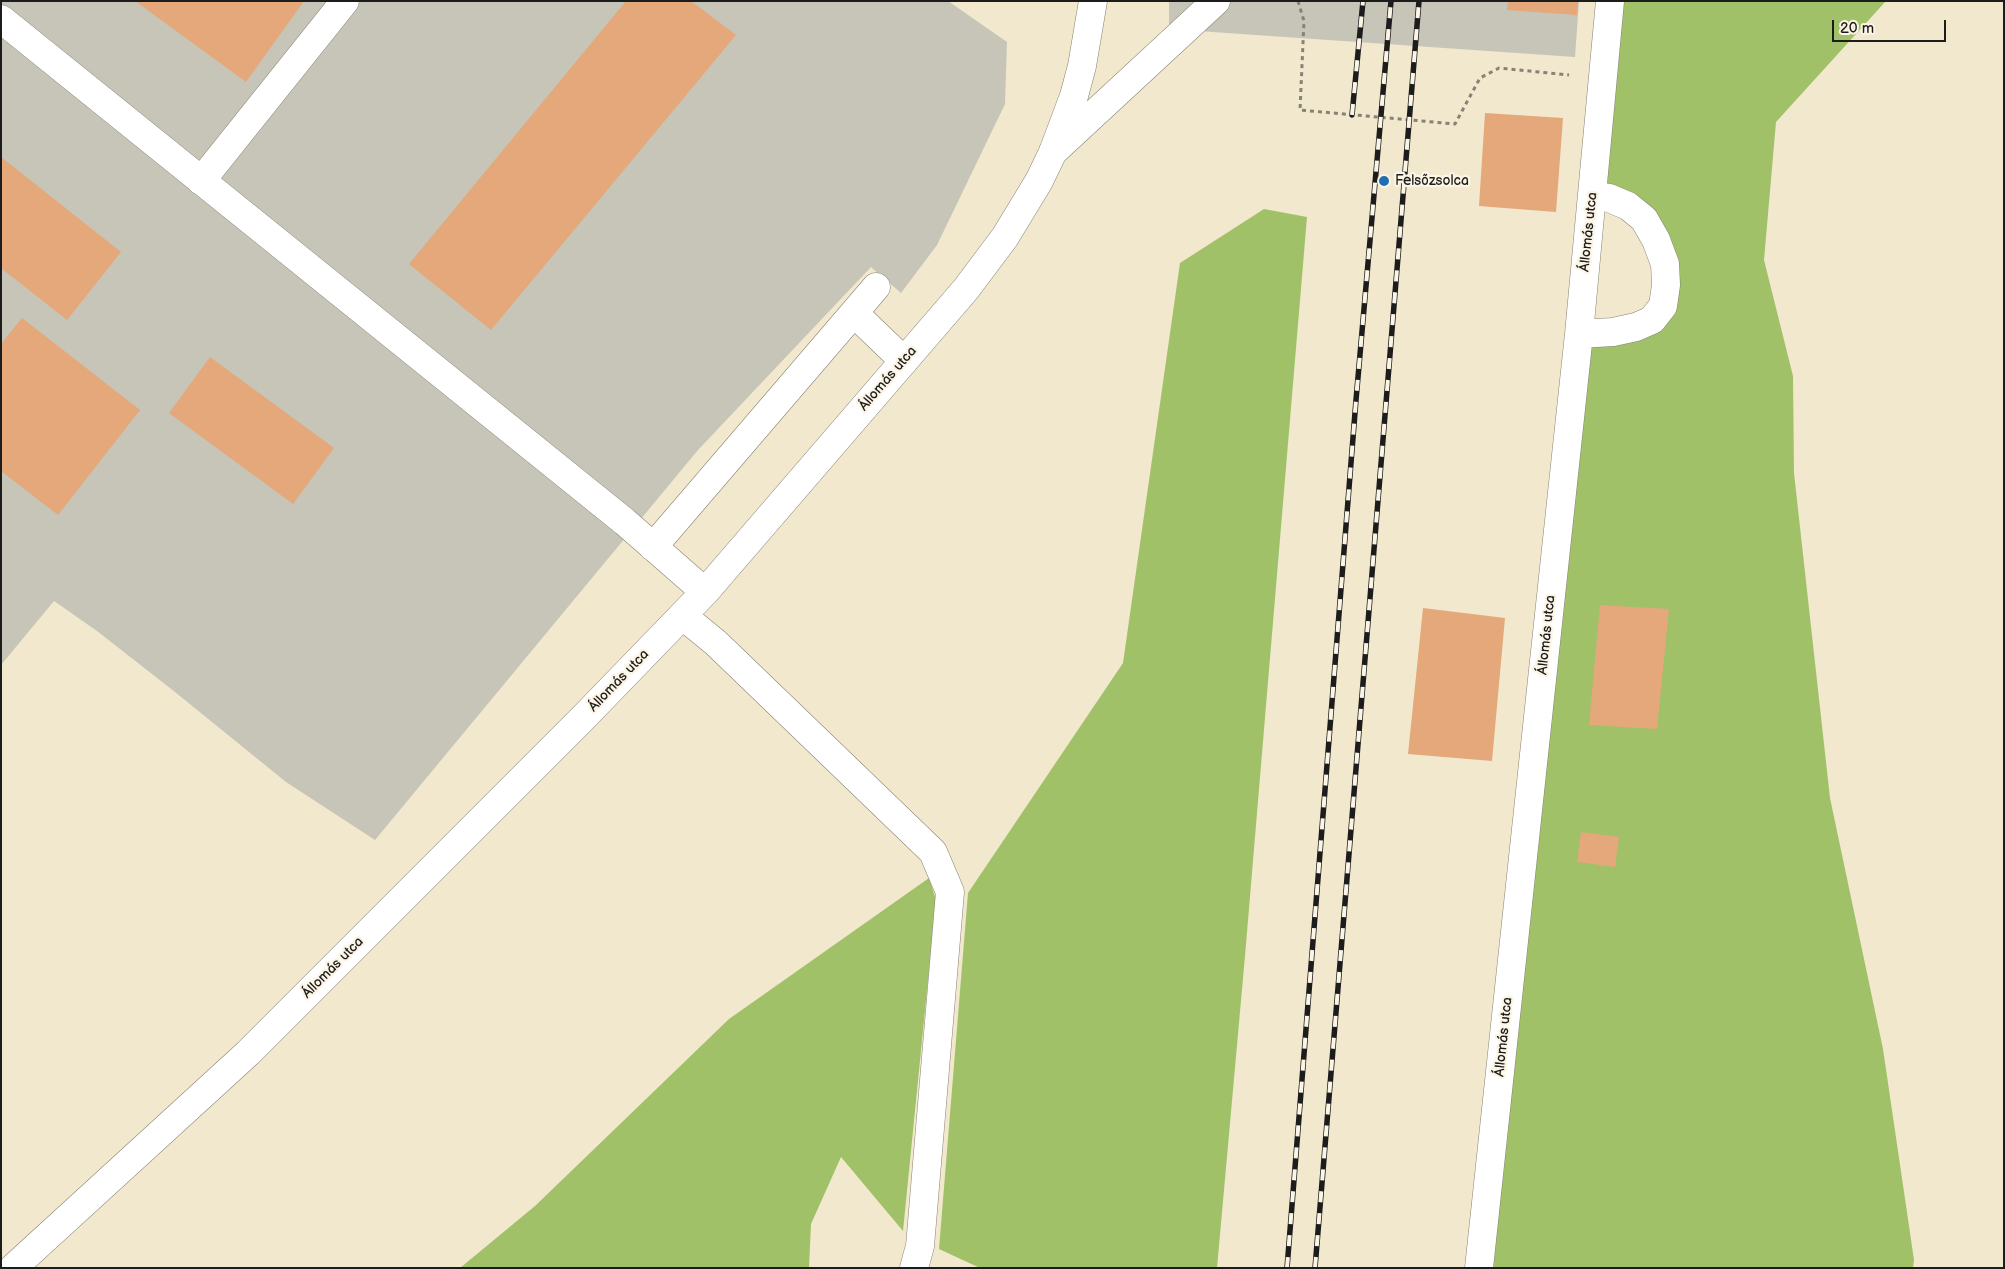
<!DOCTYPE html>
<meta charset="utf-8">
<style>
body{margin:0}
#map{position:relative;width:2005px;height:1269px;overflow:hidden;background:#f1e8cd;font-family:"Balsamiq Sans",sans-serif}
canvas{display:block}
.frame{position:absolute;inset:0;border:2px solid #1c1c1c;pointer-events:none}
.scale{position:absolute;left:1832px;top:20px;width:114px;height:22px;box-sizing:border-box;border:2px solid #1c1c1c;border-top:0;padding-left:6px;font-size:15px;line-height:18px;white-space:nowrap;color:#1c1c1c;-webkit-text-stroke:4px #fcf5e5;paint-order:stroke}
</style>
<div id="map">
<canvas width="2005" height="1269"></canvas>
<div class="frame"></div>
<div class="scale">20 m</div>
</div>
<script>
const ctx = document.querySelector('canvas').getContext('2d');
ctx.lineJoin = 'round';
function fill(path, color) { ctx.fillStyle = color; ctx.fill(path, 'evenodd'); }
const poly = rows => new Path2D(rows.map(r => 'M' + r).join(''));
function strokePath(path, color, width, dash) { ctx.strokeStyle = color; ctx.lineWidth = width; ctx.lineCap = dash ? 'butt' : 'round'; ctx.setLineDash(dash || []); ctx.stroke(path); }
function drawText(font, color, halo, rows, align = 'center') {
  ctx.font = font + ' "Balsamiq Sans",sans-serif'; ctx.lineWidth = 4.5; ctx.setLineDash([]); ctx.textBaseline = 'middle'; ctx.strokeStyle = halo; ctx.fillStyle = color; for (const [text, x, y, turn = 0] of rows) {
    ctx.save(); ctx.translate(x, y); ctx.rotate((+turn || 0) * Math.PI / 180); ctx.textAlign = isNaN(turn) ? turn : align; if (halo) ctx.strokeText(text, 0, 0); ctx.fillText(text, 0, 0); ctx.restore();
  }
}
const industrial = poly([
 [1,1,948,1,1007,42,1005,104,937,245,901,293,871,267,698,450,375,840,286,782,175,692,97,631,54,601,1,665],
 [1169,1,1579,1,1575,57,1169,29]
]);
const green = poly([
 [1614,1,1886,1,1776,122,1764,260,1793,376,1794,473,1830,798,1883,1049,1914,1260,1913,1268,1479,1268,1579,334,1652,320,1656,240,1593,195],
 [1264,209,1307,217,1245,956,1217,1268,980,1268,939,1249,968,893,1123,663,1180,263],
 [929,878,936,900,903,1231,841,1157,811,1224,809,1268,460,1268,535,1206,729,1019]
]);
const building = poly([
 [135,1,304,1,246,82],
 [626,1,691,1,736,35,491,330,409,264],
 [1508,1,1578,1,1577,15,1507,10],
 [1485,113,1563,118,1556,212,1479,206],
 [1,157,121,252,67,320,1,268],
 [22,318,140,410,58,515,1,471,1,344],
 [210,357,334,448,293,504,169,413],
 [1600,605,1669,609,1657,729,1589,725],
 [1423,608,1505,618,1492,761,1408,754],
 [1581,832,1619,837,1615,867,1577,862]
]);
const path = poly([
 [1298,1,1304,21,1300,110,1455,124,1480,78,1499,68,1569,75]
]);
const minor = poly([
 [1,19,625,522,705,592],
 [1053,152,1216,1],
 [201,181,345,1],
 [854,313,904,361],
 [1579,334,1613,332,1636,327,1652,320,1663,306,1666,285,1665,264,1656,240,1644,219,1628,206,1609,198,1593,195],
 [653,547,876,287],
 [683,616,716,643,933,852,950,892,920,1246,914,1268],
 [1479,1268,1579,334,1610,1]
]);
const major = poly([
 [13,1268,248,1053,584,717,705,592,966,289,1005,237,1039,181,1053,152,1074,96,1082,66,1093,1]
]);
const rail = poly([
 [1352,115,1363,1],
 [1287,1268,1356,400,1391,1],
 [1315,1268,1419,1]
]);
const markers = [
 [1384,181,6,"#1f6fb2"]
];
const poiNames = [
 ["Felsőzsolca",1395,181]
];
const streetNames = [
 ["Állomás utca",1589,232,-84],
 ["Állomás utca",888,379,-49],
 ["Állomás utca",1547,635,-84],
 ["Állomás utca",619,681,-46],
 ["Állomás utca",333,968,-45],
 ["Állomás utca",1504,1037,-84]
];
fill(industrial, '#c6c5b8');
fill(green, '#a1c169');
fill(building, '#e4a87b');
strokePath(minor, '#868274', 29);
strokePath(major, '#868274', 29);
strokePath(path, '#868274', 3, [4, 4]);
strokePath(minor, '#fff', 28);
strokePath(major, '#fff', 28);
strokePath(rail, '#1c1c1c', 5.5);
strokePath(rail, '#fcf5e5', 4, [11]);
for (const [x, y, r, color] of markers) { const dot = new Path2D(); dot.arc(x, y, r, 0, 2 * Math.PI); ctx.fillStyle = color; ctx.fill(dot); strokePath(dot, '#fcf5e5', 2); }
drawText('14px', '#1c1c1c', '#fcf5e5', poiNames, 'left');
drawText('14px', '#1c1c1c', '#fcf5e5', streetNames);
</script>
